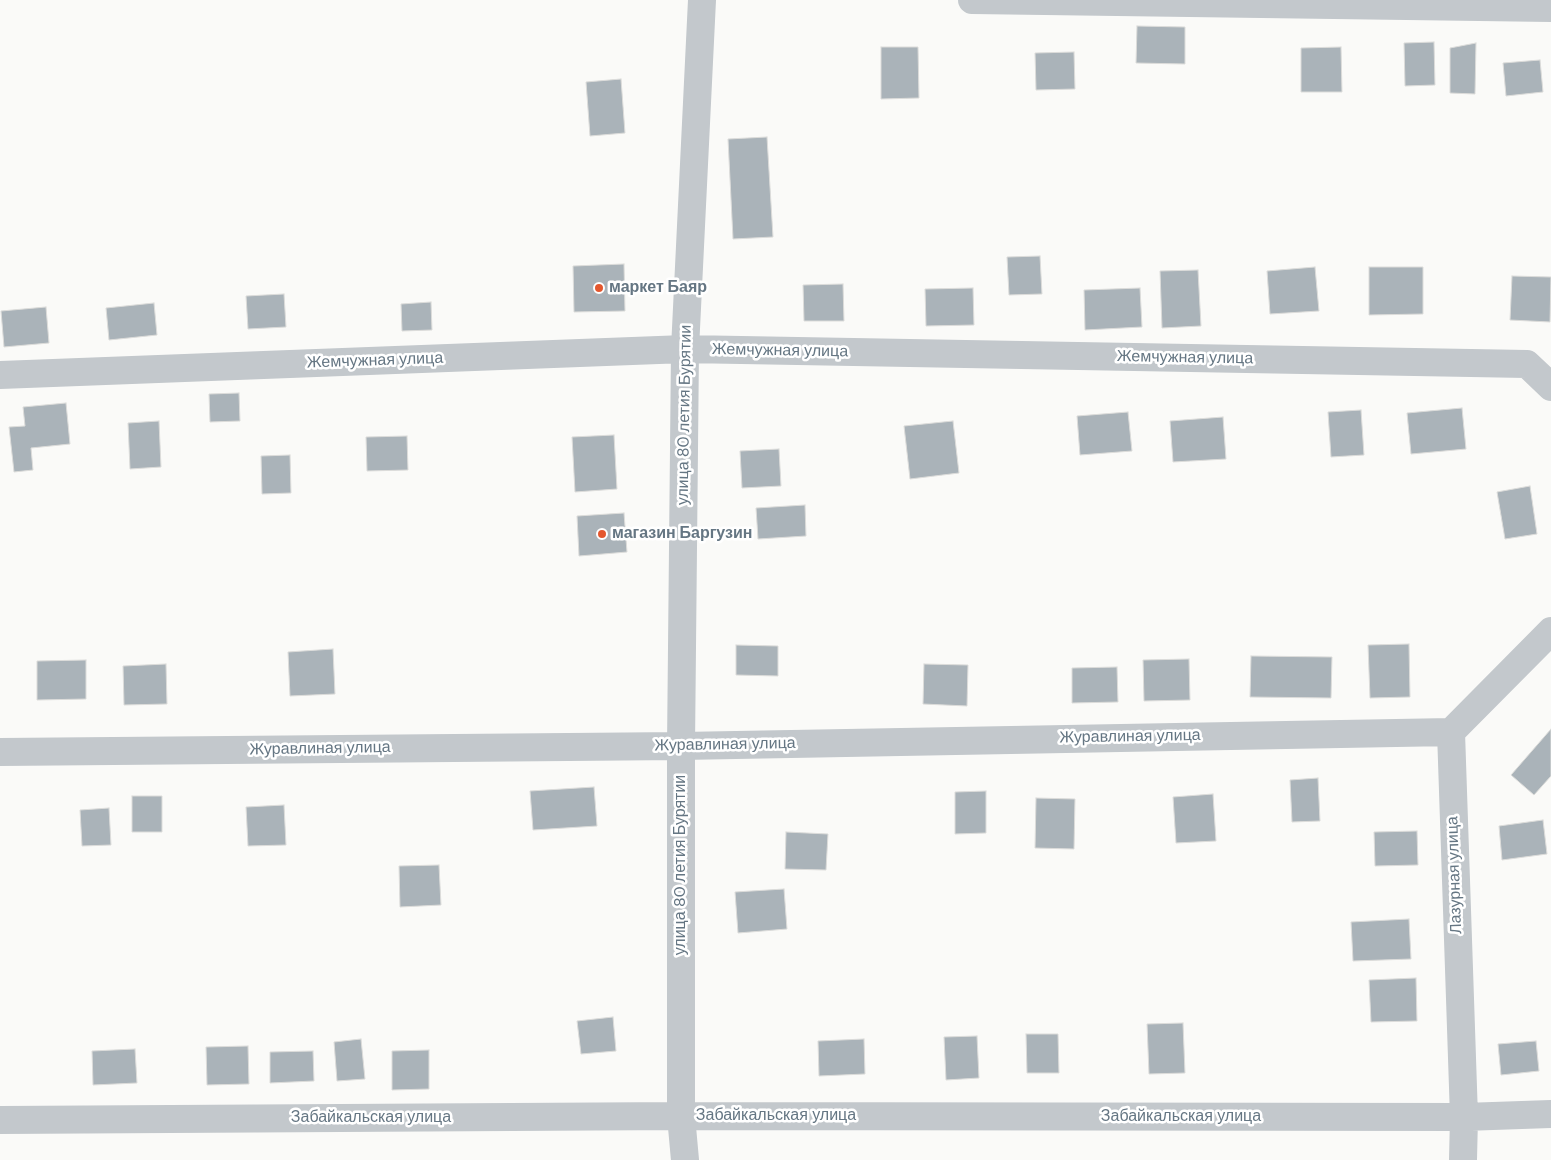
<!DOCTYPE html>
<meta charset="utf-8">
<style>
body{margin:0}
canvas{display:block;background:#fafaf8}
</style>
<canvas width="1551" height="1160"></canvas>
<script>
const ctx = document.querySelector('canvas').getContext('2d');
ctx.lineJoin = 'round';
function fill(path, color) { ctx.fillStyle = color; ctx.fill(path, 'evenodd'); }
const poly = rows => new Path2D(rows.map(r => 'M' + r).join(''));
function strokePath(path, color, width, dash) { ctx.strokeStyle = color; ctx.lineWidth = width; ctx.lineCap = dash ? 'butt' : 'round'; ctx.setLineDash(dash || []); ctx.stroke(path); }
function drawText(font, color, halo, rows, align = 'center') {
  ctx.font = font + ' "DM Sans",sans-serif'; ctx.lineWidth = 5; ctx.setLineDash([]); ctx.textBaseline = 'middle'; ctx.strokeStyle = halo; ctx.fillStyle = color; for (const [text, x, y, turn = 0] of rows) {
    ctx.save(); ctx.translate(x, y); ctx.rotate((+turn || 0) * Math.PI / 180); ctx.textAlign = isNaN(turn) ? turn : align; if (halo) ctx.strokeText(text, 0, 0); ctx.fillText(text, 0, 0); ctx.restore();
  }
}
const building = poly([
 [1137,26,1185,27,1185,64,1136,63,1137,26],
 [1434,42,1435,85,1405,86,1404,43,1434,42],
 [1476,43,1475,94,1450,93,1450,48,1476,43],
 [881,47,918,47,919,98,881,99,881,47],
 [1341,47,1342,92,1301,92,1301,48,1341,47],
 [1074,52,1075,89,1036,90,1035,53,1074,52],
 [1540,60,1543,92,1506,96,1503,63,1540,60],
 [621,79,625,133,590,136,586,82,621,79],
 [767,137,773,237,733,239,728,139,767,137],
 [1040,256,1042,294,1009,295,1007,257,1040,256],
 [624,264,625,311,574,312,573,266,624,264],
 [1315,267,1319,311,1270,314,1267,271,1315,267],
 [1369,267,1423,267,1423,314,1369,315,1369,267],
 [1198,270,1201,326,1162,328,1160,271,1198,270],
 [1512,276,1551,277,1550,322,1510,320,1512,276],
 [843,284,844,321,804,321,803,285,843,284],
 [973,288,974,325,926,326,925,289,973,288],
 [1140,288,1142,327,1085,330,1084,290,1140,288],
 [284,294,286,327,248,329,246,296,284,294],
 [431,302,432,330,402,331,401,304,431,302],
 [154,303,157,335,109,340,106,308,154,303],
 [46,307,49,343,4,347,1,311,46,307],
 [239,393,240,421,210,422,209,394,239,393],
 [66,403,70,444,31,448,33,470,14,472,9,427,25,426,23,407,66,403],
 [1462,408,1466,449,1411,454,1407,413,1462,408],
 [1361,410,1364,455,1331,457,1328,412,1361,410],
 [1128,412,1132,451,1080,455,1077,416,1128,412],
 [1223,417,1226,459,1173,462,1170,421,1223,417],
 [159,421,161,467,130,469,128,423,159,421],
 [953,421,959,473,910,479,904,426,953,421],
 [614,435,617,489,575,492,572,437,614,435],
 [407,436,408,470,367,471,366,437,407,436],
 [779,449,781,486,742,488,740,451,779,449],
 [290,455,291,493,262,494,261,456,290,455],
 [1530,486,1537,534,1505,539,1497,492,1530,486],
 [805,505,806,536,758,539,756,508,805,505],
 [624,513,627,552,579,556,577,516,624,513],
 [1409,644,1410,697,1370,698,1368,645,1409,644],
 [736,645,778,646,778,676,736,675,736,645],
 [333,649,335,694,290,696,288,652,333,649],
 [1251,656,1332,657,1331,698,1250,697,1251,656],
 [1189,659,1190,700,1144,701,1143,660,1189,659],
 [86,660,86,699,37,700,37,661,86,660],
 [166,664,167,704,124,705,123,666,166,664],
 [924,664,968,665,967,706,923,704,924,664],
 [1117,667,1118,702,1072,703,1072,668,1117,667],
 [1551,729,1551,776,1534,795,1511,775,1551,729],
 [1318,778,1320,821,1292,822,1290,780,1318,778],
 [594,787,597,826,533,830,530,791,594,787],
 [986,791,986,833,955,834,955,792,986,791],
 [1213,794,1216,841,1176,843,1173,797,1213,794],
 [132,796,162,796,162,832,132,832,132,796],
 [1036,798,1075,799,1074,849,1035,848,1036,798],
 [284,805,286,845,248,846,246,807,284,805],
 [109,808,111,845,82,846,80,810,109,808],
 [1543,820,1547,854,1502,860,1499,826,1543,820],
 [1417,831,1418,865,1375,866,1374,832,1417,831],
 [786,832,828,834,826,870,785,869,786,832],
 [439,865,441,905,400,907,399,866,439,865],
 [784,889,787,929,738,933,735,892,784,889],
 [1409,919,1411,959,1353,961,1351,922,1409,919],
 [1416,978,1417,1021,1371,1022,1369,980,1416,978],
 [613,1017,616,1051,581,1054,577,1021,613,1017],
 [1183,1023,1185,1073,1149,1074,1147,1024,1183,1023],
 [1026,1034,1058,1034,1059,1073,1027,1073,1026,1034],
 [977,1036,979,1078,946,1080,944,1037,977,1036],
 [361,1039,365,1079,337,1081,334,1042,361,1039],
 [864,1039,865,1074,819,1076,818,1041,864,1039],
 [1536,1041,1539,1071,1501,1075,1498,1044,1536,1041],
 [248,1046,249,1084,207,1085,206,1047,248,1046],
 [135,1049,137,1083,93,1085,92,1051,135,1049],
 [429,1050,429,1089,392,1090,392,1051,429,1050],
 [313,1051,314,1081,270,1083,270,1052,313,1051]
]);
const street = poly([
 [972,0,1551,8],
 [0,375,685,349,1527,364,1551,387],
 [0,752,681,746,1451,732],
 [0,1120,681,1116,1464,1117,1551,1114],
 [685,1160,681,1116,681,746,685,349,702,0],
 [1463,1160,1464,1117,1451,732,1551,631]
]);
const markers = [
 [599,288,5,"#e4572e"],
 [602,534,5,"#e4572e"]
];
const poiNames = [
 ["маркет Баяр",609,288],
 ["магазин Баргузин",612,534]
];
const streetNames = [
 ["Жемчужная улица",780,351,1],
 ["Жемчужная улица",1185,358,1],
 ["Жемчужная улица",375,361,-2],
 ["улица 80 летия Бурятии",685,415,-89],
 ["Журавлиная улица",1130,737,-1],
 ["Журавлиная улица",725,745,-1],
 ["Журавлиная улица",320,749,-1],
 ["улица 80 летия Бурятии",681,865,-90],
 ["Лазурная улица",1455,875,-92],
 ["Забайкальская улица",776,1116],
 ["Забайкальская улица",1181,1117],
 ["Забайкальская улица",371,1118]
];
fill(building, '#aab3b9');
strokePath(building, '#dcdcda', 1);
strokePath(street, '#c3c8cc', 28);
for (const [x, y, r, color] of markers) { const dot = new Path2D(); dot.arc(x, y, r, 0, 2 * Math.PI); ctx.fillStyle = color; ctx.fill(dot); strokePath(dot, '#fff', 2); }
drawText('bold 16px', '#657683', '#fff', poiNames, 'left');
drawText('16px', '#657683', '#fff', streetNames);
</script>
